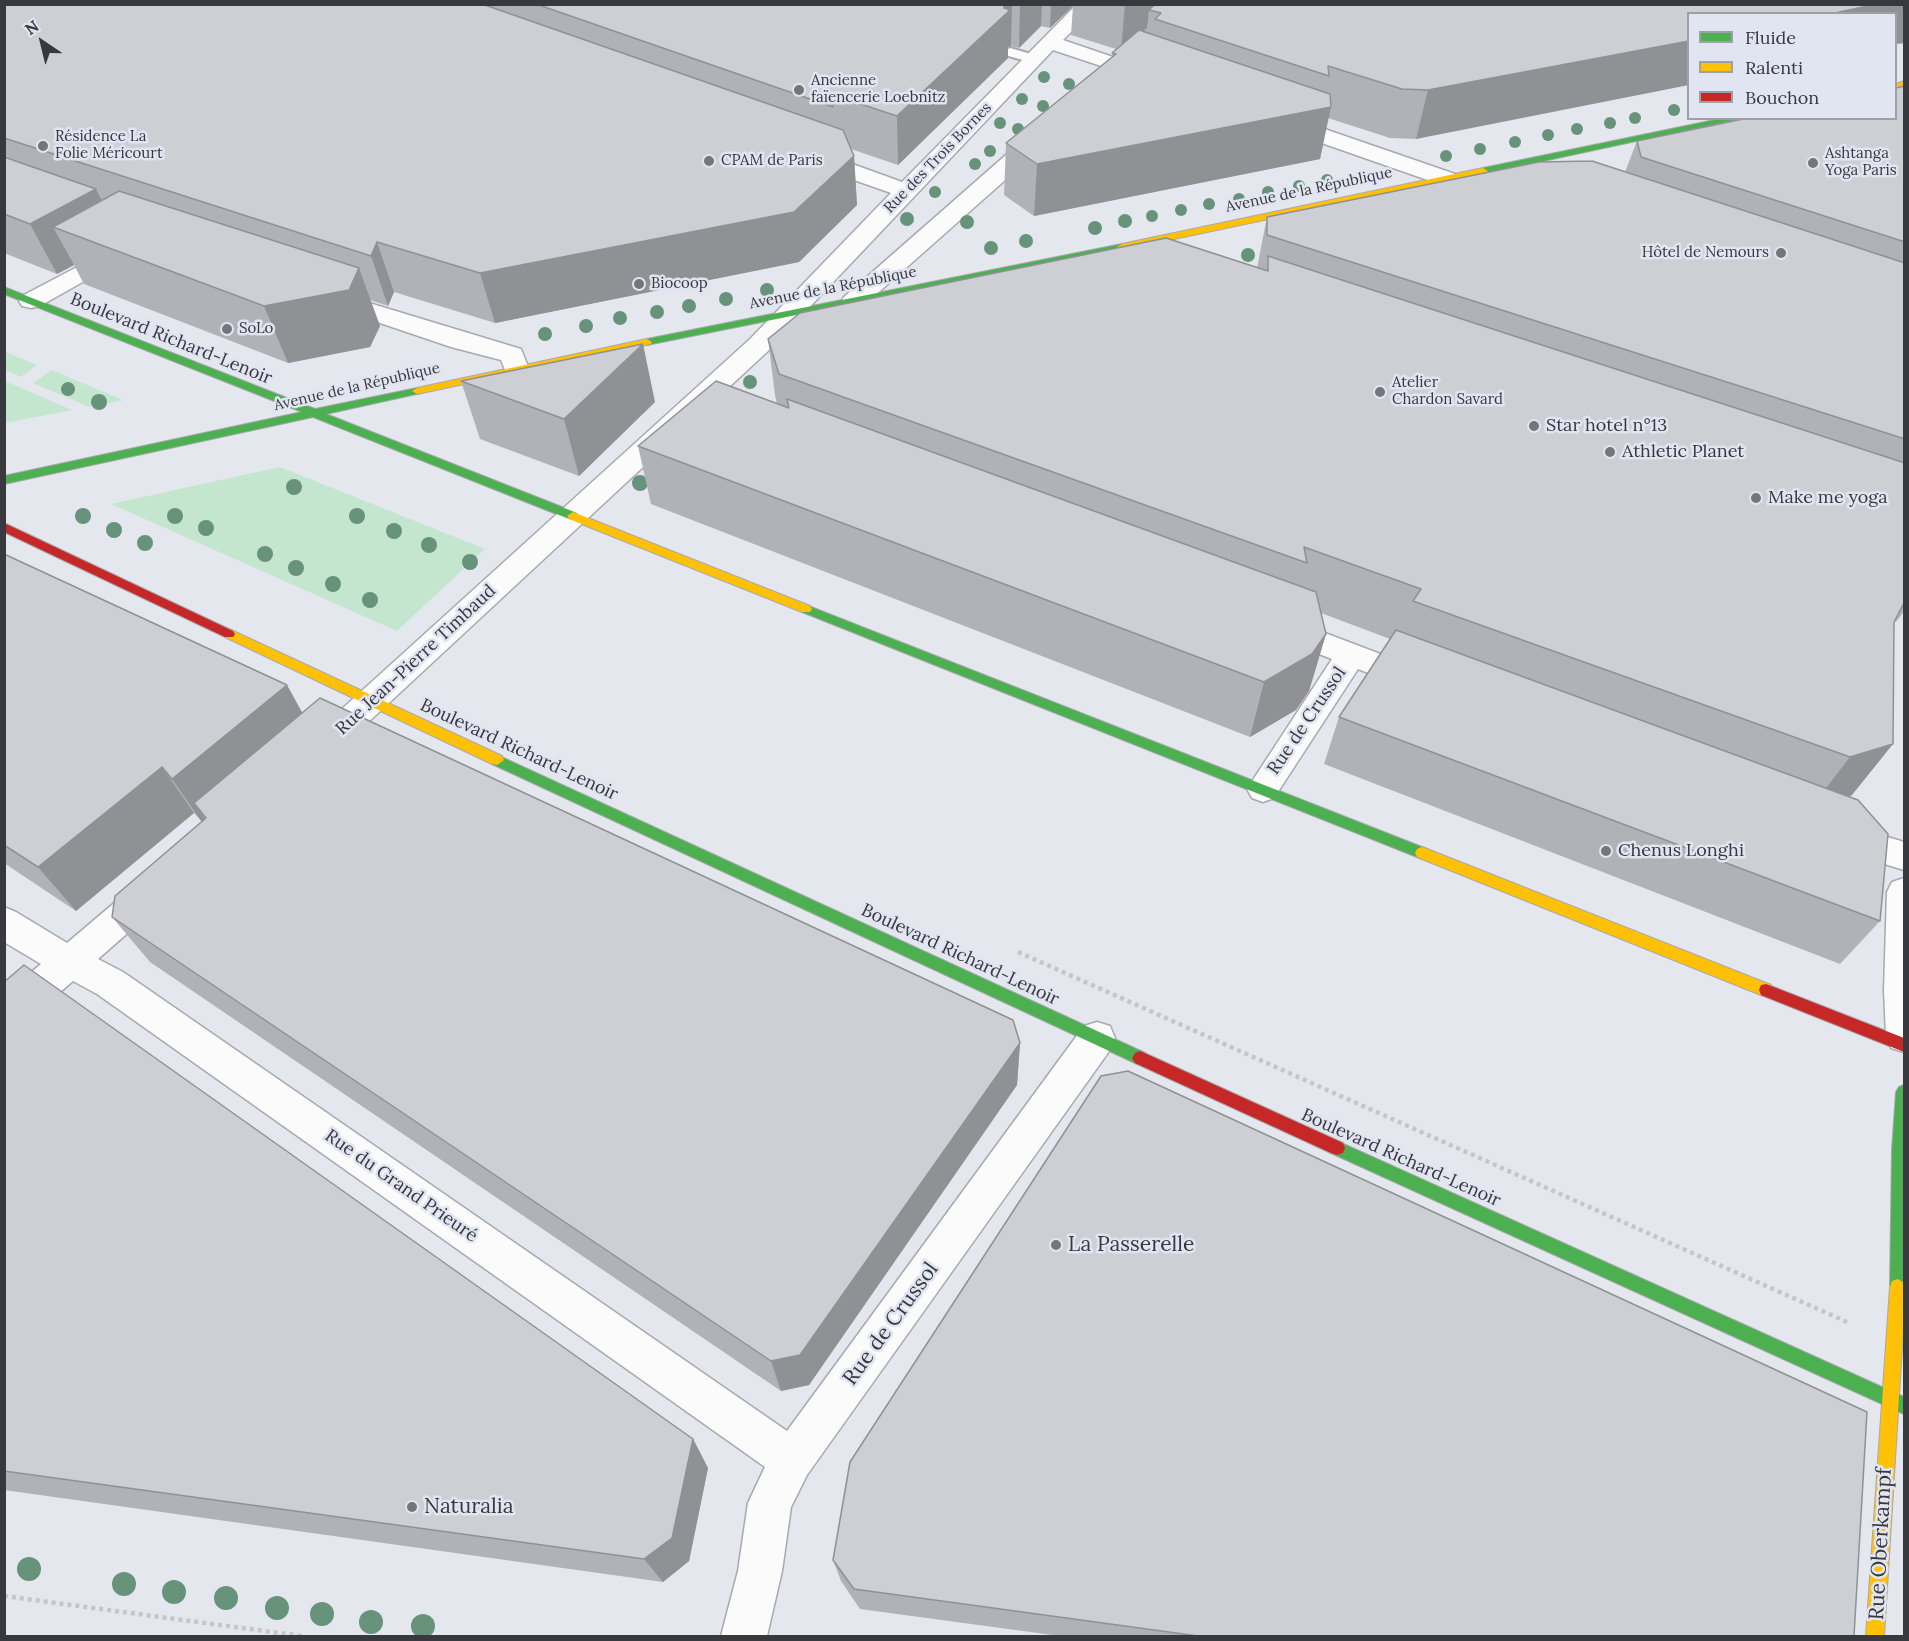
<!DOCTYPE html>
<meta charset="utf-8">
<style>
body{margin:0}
#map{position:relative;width:1909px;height:1641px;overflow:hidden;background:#e4e7ee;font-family:Lora,serif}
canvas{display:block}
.frame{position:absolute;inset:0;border:6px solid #37393e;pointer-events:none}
.legend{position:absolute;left:1687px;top:12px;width:210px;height:108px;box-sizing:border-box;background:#e1e5f1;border:2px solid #9da0a9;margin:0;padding:8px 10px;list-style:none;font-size:18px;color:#37393e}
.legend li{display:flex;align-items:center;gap:12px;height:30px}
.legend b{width:30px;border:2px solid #9da0a9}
.north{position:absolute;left:12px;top:12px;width:60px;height:60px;-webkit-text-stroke:4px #e1e5f1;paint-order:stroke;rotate:325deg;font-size:16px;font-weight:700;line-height:24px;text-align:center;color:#37393e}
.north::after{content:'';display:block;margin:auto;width:21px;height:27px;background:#37393e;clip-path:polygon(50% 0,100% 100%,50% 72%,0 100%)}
</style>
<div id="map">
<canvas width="1909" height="1641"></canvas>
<div class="frame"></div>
<ul class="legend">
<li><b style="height:8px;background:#4caf50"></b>Fluide</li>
<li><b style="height:8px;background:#ffc107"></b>Ralenti</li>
<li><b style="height:8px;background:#c62828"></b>Bouchon</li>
</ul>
<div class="north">N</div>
</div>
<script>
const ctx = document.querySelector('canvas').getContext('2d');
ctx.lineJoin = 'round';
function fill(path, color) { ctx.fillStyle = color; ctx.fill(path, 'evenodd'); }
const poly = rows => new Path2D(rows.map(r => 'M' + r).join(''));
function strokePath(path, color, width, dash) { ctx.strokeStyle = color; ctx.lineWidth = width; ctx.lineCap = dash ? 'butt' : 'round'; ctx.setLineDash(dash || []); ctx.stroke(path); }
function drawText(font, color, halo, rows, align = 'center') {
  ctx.font = font + ' Lora,serif'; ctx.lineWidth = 5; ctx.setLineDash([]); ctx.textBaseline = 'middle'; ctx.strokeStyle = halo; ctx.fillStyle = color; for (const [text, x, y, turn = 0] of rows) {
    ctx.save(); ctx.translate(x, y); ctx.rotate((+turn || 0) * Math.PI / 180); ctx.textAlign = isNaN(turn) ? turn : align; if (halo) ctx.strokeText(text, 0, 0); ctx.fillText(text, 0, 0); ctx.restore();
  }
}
const green = poly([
 [4,352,5,352,37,365,21,377,5,370],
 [52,370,123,400,89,407,33,383],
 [5,381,72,410,5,423],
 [280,467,485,549,397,631,111,504]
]);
const path = poly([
 [1018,952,1847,1322],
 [4,1596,302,1636]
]);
const lane = poly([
 [1010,48,1038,56,1040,59,1033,63,1005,55,1003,52,1010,48]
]);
const street = poly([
 [1077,4,1099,4,1063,40,1157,72,1161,76,1157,80,1143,80,1053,50,768,351,334,754,323,757,312,754,307,745,312,736,750,339,891,193,806,163,803,158,806,153,822,153,902,182,1077,4],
 [1281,114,1455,174,1458,179,1455,184,1447,186,1439,184,1273,126,1270,121,1273,116,1281,114],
 [1039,131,1047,133,1050,138,1047,143,862,307,853,309,844,307,841,302,844,297,1031,133,1039,131],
 [119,245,127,247,131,252,127,257,40,306,31,308,22,306,19,301,22,296,119,245],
 [333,292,521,349,529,369,525,375,516,377,507,375,501,360,451,347,324,304,321,299,324,294,333,292],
 [1280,616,1428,672,1432,680,1428,688,1417,692,1358,669,1274,798,1263,802,1252,798,1247,789,1332,659,1269,635,1265,627,1269,619,1280,616],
 [1845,824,1904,842,1904,870,1833,848,1828,838,1833,828,1845,824],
 [151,878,163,882,168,892,163,902,98,959,123,972,787,1431,1084,1026,1097,1022,1110,1026,1115,1038,1110,1050,807,1475,791,1507,782,1571,767,1636,721,1636,738,1571,748,1503,765,1467,97,994,73,981,17,1029,4,1034,4,995,41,964,4,942,4,907,16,912,67,943,139,882,151,878],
 [1904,878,1904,1052,1891,1048,1886,1036,1884,991,1887,892,1892,882,1904,878]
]);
const fast = poly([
 [1724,118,1743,118,1483,174,1478,171,1483,168,1724,118],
 [1122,244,1127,247,1125,249,647,345,642,342,647,339,1122,244],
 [4,287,315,409,417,388,421,389,421,393,326,414,577,513,579,516,573,520,569,519,313,417,4,484,4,476,302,412,4,294,4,287],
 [806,605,1427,849,1429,853,1427,857,1422,859,1417,857,802,612,800,609,802,606,806,605],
 [497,755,1145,1053,1148,1058,1145,1063,1140,1065,1135,1063,492,764,490,760,492,756,497,755],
 [1904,1085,1904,1291,1898,1295,1892,1293,1890,1287,1892,1150,1896,1092,1899,1087,1904,1085],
 [1337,1141,1904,1397,1904,1414,1331,1153,1329,1148,1331,1143,1337,1141]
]);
const slow = poly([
 [1904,81,1904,86,1896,88,1896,84,1904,81],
 [1483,168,1488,171,1486,173,1122,250,1117,247,1122,244,1483,168],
 [647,339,652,342,651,344,417,394,412,391,417,388,647,339],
 [573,512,810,606,812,609,810,612,802,612,569,519,567,516,573,512],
 [229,629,502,756,504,760,497,765,492,764,225,637,223,634,225,631,229,629],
 [1422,847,1771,985,1773,990,1771,995,1766,996,1761,995,1417,857,1415,853,1417,849,1422,847],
 [1898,1279,1904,1283,1904,1315,1884,1636,1866,1636,1890,1287,1892,1281,1898,1279]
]);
const jam = poly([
 [4,523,233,631,235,634,233,637,225,637,4,532,4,523],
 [1766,984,1904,1038,1904,1052,1761,995,1759,990,1761,985,1766,984],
 [1140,1051,1343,1143,1345,1148,1343,1153,1337,1155,1331,1153,1135,1063,1132,1058,1135,1053,1140,1051]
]);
const trees = [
 [1044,77,6],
 [1069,84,6],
 [1022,99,6],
 [1043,106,6],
 [1674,110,6],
 [1635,118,6],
 [1000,123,6],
 [1610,123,6],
 [1018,129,6],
 [1577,129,6],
 [1548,135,6],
 [1515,142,6],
 [1480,149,6],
 [990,151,6],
 [1446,156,6],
 [975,164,6],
 [1327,180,6],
 [1299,186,6],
 [935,192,6],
 [1268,192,6],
 [1239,199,6],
 [1209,204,6],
 [1181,210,6],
 [1152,216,6],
 [907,219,7],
 [1125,221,7],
 [967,222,7],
 [1095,228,7],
 [1026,241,7],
 [991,248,7],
 [1248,255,7],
 [767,290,7],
 [726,299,7],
 [689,306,7],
 [657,312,7],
 [620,318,7],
 [586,326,7],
 [545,334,7],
 [750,382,7],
 [68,389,7],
 [99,402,8],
 [640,483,8],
 [294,487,8],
 [83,516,8],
 [175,516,8],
 [357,516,8],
 [206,528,8],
 [114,530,8],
 [394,531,8],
 [145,543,8],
 [429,545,8],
 [265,554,8],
 [470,562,8],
 [296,568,8],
 [333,584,8],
 [370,600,8],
 [29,1569,12],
 [124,1584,12],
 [174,1592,12],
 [226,1598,12],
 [277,1608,12],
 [322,1614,12],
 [371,1622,12],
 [423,1626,12]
];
const wall = poly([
 [4,4,1905,4,1416,139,1390,138,1328,118,1320,159,1034,216,1004,195,1006,143,1112,57,1112,53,1116,49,1071,35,1073,6,1050,28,1041,26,1019,48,1011,46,1008,47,1008,58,898,165,851,149,854,156,857,205,799,262,495,323,394,292,388,306,370,300,380,326,370,347,288,363,84,284,74,265,57,274,4,253],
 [1905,86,1905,610,1896,622,1894,621,1852,795,1848,797,1880,921,1840,964,1324,764,1339,717,1390,639,1321,613,1326,634,1309,691,1296,710,1250,737,651,504,638,446,777,404,775,395,768,339,1257,268,1267,217,1625,172,1637,141],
 [461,381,655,402,579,476,480,439],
 [4,554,302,713,1020,1043,1017,1085,809,1385,781,1391,150,962,112,917,202,822,194,813,76,911,4,863],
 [4,982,693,1439,708,1468,689,1561,663,1582,4,1490],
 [833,1560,1854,1636,1060,1636,860,1609,841,1581]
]);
const shadedWall = poly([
 [1003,4,1012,4,1011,46,1008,47,1008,58,898,165,897,116],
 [1020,4,1042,4,1041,26,1019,48],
 [1051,4,1073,4,1073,6,1050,28],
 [1125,4,1174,4,1161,13,1149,10,1147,28,1121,51],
 [1877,4,1905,4,1905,43,1896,44,1896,14,1830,14],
 [1689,41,1689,85,1416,139,1428,90],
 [1331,107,1320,159,1034,216,1037,164],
 [854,156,857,205,799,262,495,323,480,273],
 [96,189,121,238,53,227,74,265,57,274,30,224],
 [377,242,394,292,388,306,371,256],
 [359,268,380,326,370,347,288,363,264,306],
 [643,344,655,402,579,476,564,419],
 [1326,634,1309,691,1296,710,1250,737,1264,682],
 [287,685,313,732,194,803,207,822,204,825,172,779],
 [1893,744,1852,795,1810,809,1850,757],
 [162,767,194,813,76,911,38,867],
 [1020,1043,1017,1085,809,1385,781,1391,771,1361],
 [693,1439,708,1468,689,1561,663,1582,644,1559]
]);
const building = poly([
 [4,4,482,4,843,130,854,156,794,212,480,273,377,242,371,256,4,138,4,4],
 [536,4,1004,4,1004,8,1010,10,897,116,827,93,833,107,536,4],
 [1155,4,1877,4,1830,14,1689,14,1689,41,1428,90,1402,89,1328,66,1329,76,1155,19,1161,13,1149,10,1155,4],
 [1139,30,1330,94,1331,107,1037,164,1006,143,1116,54,1112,53,1139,30],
 [1905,86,1905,242,1641,157,1637,141,1748,118,1896,118,1896,88,1905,86],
 [4,157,96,189,30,224,4,214,4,157],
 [1592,161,1905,263,1905,439,1267,235,1267,217,1539,162,1592,161],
 [119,191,359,268,349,290,264,306,53,227,119,191],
 [1166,238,1268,271,1268,256,1905,463,1905,601,1894,622,1893,744,1850,757,1413,601,1421,589,1304,547,1307,563,779,374,768,339,800,313,1166,238],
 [643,344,564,419,461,381,643,344],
 [716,381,789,408,787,399,1316,592,1326,634,1312,654,1264,682,638,446,716,381],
 [4,554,287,685,172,779,162,767,38,867,4,845,4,554],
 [1396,630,1858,800,1888,834,1880,921,1339,717,1396,630],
 [320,698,1013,1020,1020,1043,800,1355,771,1361,112,917,115,896,206,818,194,803,320,698],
 [24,965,693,1439,672,1538,644,1559,4,1471,4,982,24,965],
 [1128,1071,1867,1412,1854,1636,1198,1636,854,1589,833,1560,850,1462,1101,1076,1128,1071]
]);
const markers = [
 [799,90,6,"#74767c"],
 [43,146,6,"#74767c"],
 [709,161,6,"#74767c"],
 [1813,163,6,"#74767c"],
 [1781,253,6,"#74767c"],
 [639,284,6,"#74767c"],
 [227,329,6,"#74767c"],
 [1380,392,6,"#74767c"],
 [1534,426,6,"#74767c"],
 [1610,452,6,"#74767c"],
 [1756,498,6,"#74767c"],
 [1606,851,6,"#74767c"],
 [1056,1245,6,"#74767c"],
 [412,1507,6,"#74767c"]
];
const farPoinames = [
 ["Ancienne",811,81],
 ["faïencerie Loebnitz",811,98],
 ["Résidence La",55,137],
 ["Folie Méricourt",55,154],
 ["Ashtanga",1825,154],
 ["Yoga Paris",1825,171],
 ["CPAM de Paris",721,161],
 ["Hôtel de Nemours",1769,253,"right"],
 ["Biocoop",651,284],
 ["SoLo",239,329],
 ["Atelier",1392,383],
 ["Chardon Savard",1392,400]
];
const farStreetnames = [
 ["Rue des Trois Bornes",938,158,-46],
 ["Avenue de la République",1309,190,-12],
 ["Avenue de la République",833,288,-11],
 ["Avenue de la République",357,387,-13]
];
const streetNames = [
 ["Boulevard Richard-Lenoir",171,339,22],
 ["Rue Jean-Pierre Timbaud",416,660,-43],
 ["Rue de Crussol",1307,721,-56],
 ["Boulevard Richard-Lenoir",519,750,25],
 ["Boulevard Richard-Lenoir",960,955,25],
 ["Boulevard Richard-Lenoir",1401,1158,24],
 ["Rue du Grand Prieuré",401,1186,35]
];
const poiNames = [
 ["Star hotel n°13",1546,426],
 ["Athletic Planet",1622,452],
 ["Make me yoga",1768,498],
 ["Chenus Longhi",1618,851]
];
const nearPoinames = [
 ["La Passerelle",1068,1245],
 ["Naturalia",424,1507]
];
const nearStreetnames = [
 ["Rue de Crussol",891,1324,-54],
 ["Rue Oberkampf",1881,1544,-87]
];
fill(green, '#c4e6ce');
strokePath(lane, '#a8a9ae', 4);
strokePath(street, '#a8a9ae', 3);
strokePath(fast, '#a8a9ae', 2);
strokePath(slow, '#a8a9ae', 2);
strokePath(jam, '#a8a9ae', 2);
strokePath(path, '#c6c6c8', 4.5, [4, 4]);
fill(lane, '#fbfbfc');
fill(street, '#fbfbfc');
fill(fast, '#4caf50');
fill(slow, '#ffc107');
fill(jam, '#c62828');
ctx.fillStyle = '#67937b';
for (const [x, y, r] of trees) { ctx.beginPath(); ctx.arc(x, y, r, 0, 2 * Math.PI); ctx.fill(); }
fill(wall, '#b0b2b7');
fill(shadedWall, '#909195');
fill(building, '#cdcfd5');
strokePath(building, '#909195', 1.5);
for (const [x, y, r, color] of markers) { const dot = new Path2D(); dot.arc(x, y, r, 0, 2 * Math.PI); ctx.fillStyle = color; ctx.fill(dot); strokePath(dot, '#e1e5f1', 2); }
drawText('15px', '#37393e', '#e1e5f1', farPoinames, 'left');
drawText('15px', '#37393e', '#e1e5f1', farStreetnames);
drawText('18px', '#37393e', '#e1e5f1', streetNames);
drawText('18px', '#37393e', '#e1e5f1', poiNames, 'left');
drawText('21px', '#37393e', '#e1e5f1', nearPoinames, 'left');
drawText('21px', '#37393e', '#e1e5f1', nearStreetnames);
</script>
